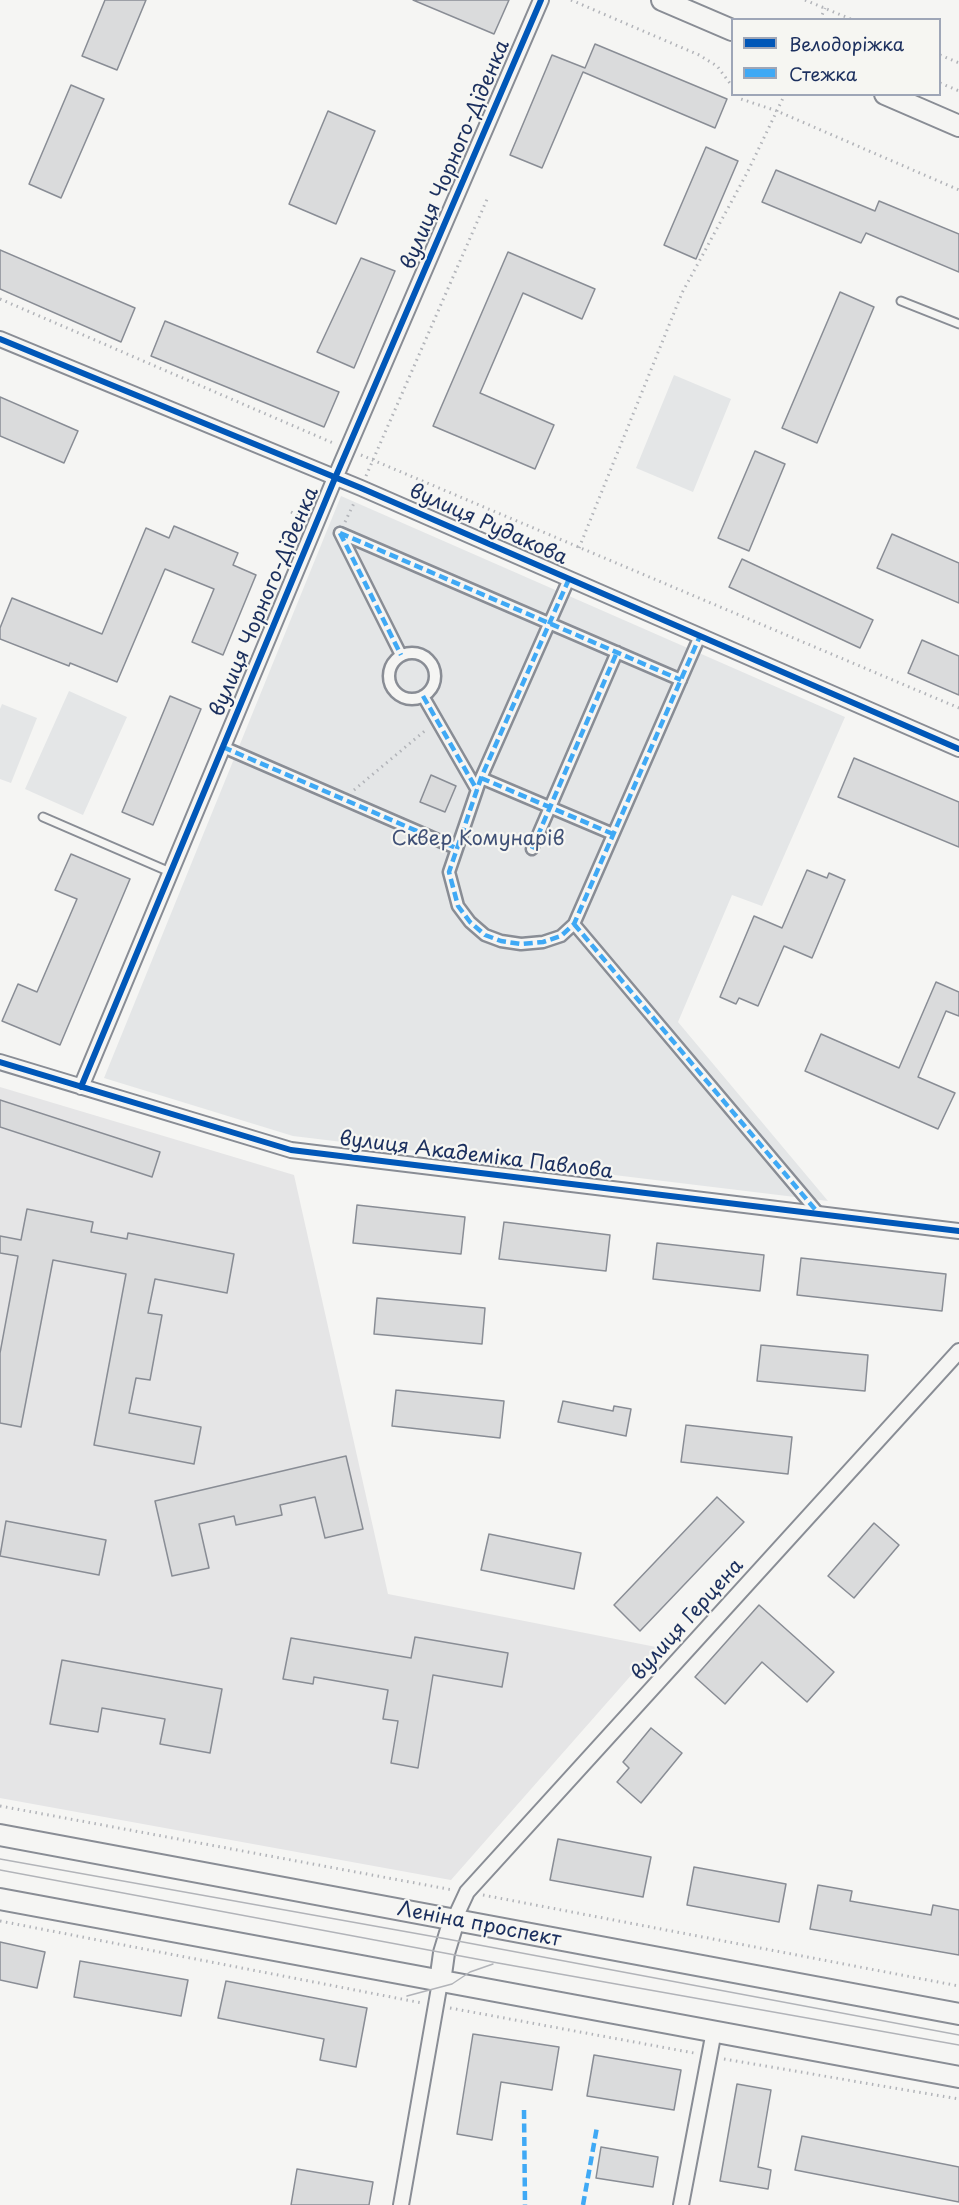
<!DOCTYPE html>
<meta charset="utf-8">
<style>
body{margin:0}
#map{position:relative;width:959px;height:2205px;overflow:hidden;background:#f5f5f3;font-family:"Playpen Sans",sans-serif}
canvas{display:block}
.legend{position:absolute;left:731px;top:18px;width:210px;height:78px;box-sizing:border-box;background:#f6f6f2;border:2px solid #9ea6b7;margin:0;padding:8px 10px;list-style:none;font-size:18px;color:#1b2f5e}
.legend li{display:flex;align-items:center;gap:12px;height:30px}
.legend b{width:30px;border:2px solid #9ea6b7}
</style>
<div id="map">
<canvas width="959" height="2205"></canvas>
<ul class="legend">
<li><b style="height:8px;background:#0057b8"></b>Велодоріжка</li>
<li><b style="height:8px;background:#3fa9f5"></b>Стежка</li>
</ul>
</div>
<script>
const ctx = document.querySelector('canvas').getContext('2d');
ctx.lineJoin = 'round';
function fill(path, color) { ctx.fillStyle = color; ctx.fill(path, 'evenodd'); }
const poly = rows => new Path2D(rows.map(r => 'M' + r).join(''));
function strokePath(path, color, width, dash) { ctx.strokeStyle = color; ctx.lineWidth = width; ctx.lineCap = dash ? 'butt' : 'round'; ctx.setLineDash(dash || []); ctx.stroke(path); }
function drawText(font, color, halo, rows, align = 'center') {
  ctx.font = font + ' "Playpen Sans",sans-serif'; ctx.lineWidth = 4.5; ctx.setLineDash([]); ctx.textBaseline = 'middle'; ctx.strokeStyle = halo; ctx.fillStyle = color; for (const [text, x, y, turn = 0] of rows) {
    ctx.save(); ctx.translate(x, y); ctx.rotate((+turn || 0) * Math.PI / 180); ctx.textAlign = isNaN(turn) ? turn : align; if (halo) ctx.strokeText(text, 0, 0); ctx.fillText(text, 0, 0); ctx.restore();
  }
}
const built = poly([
 [0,1087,294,1175,388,1594,656,1647,451,1880,0,1798]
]);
const green = poly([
 [674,375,731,399,693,492,636,468],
 [341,496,845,717,762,906,732,895,678,1022,828,1201,293,1136,104,1078],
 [69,691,127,717,83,815,25,789],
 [2,704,37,718,11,783,0,779,0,709]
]);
const building = poly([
 [105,0,146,0,117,70,82,56,105,0],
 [413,0,509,0,494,34,413,0],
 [595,44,727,99,715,128,583,72,542,168,510,155,552,55,585,68,595,44],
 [71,85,104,99,61,198,29,184,71,85],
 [328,111,375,131,336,224,289,204,328,111],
 [706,147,738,161,696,259,664,245,706,147],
 [776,170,875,211,879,201,959,234,959,272,866,233,861,243,762,202,776,170],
 [0,250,135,308,121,342,0,289,0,250],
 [508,252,595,289,582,319,523,293,480,393,554,425,535,469,433,426,508,252],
 [361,258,395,271,354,368,317,352,361,258],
 [840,292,874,307,817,443,782,428,840,292],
 [165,321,339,392,324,427,151,356,165,321],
 [0,397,78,431,64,463,0,436,0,397],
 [755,451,785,464,749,551,718,538,755,451],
 [174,526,238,553,233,565,256,575,223,655,192,642,214,589,165,569,117,682,70,663,69,666,0,639,0,628,12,598,102,634,146,528,169,538,174,526],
 [892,534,959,563,959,603,877,568,892,534],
 [742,559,873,620,860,648,729,587,742,559],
 [922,640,959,656,959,695,908,673,922,640],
 [170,696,201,709,153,825,122,812,170,696],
 [854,758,959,802,959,847,838,797,854,758],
 [431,775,456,786,445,812,420,802,431,775],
 [71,854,130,879,60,1045,2,1021,18,984,37,992,77,899,55,890,71,854],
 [807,870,827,878,829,873,845,880,812,958,784,946,758,1006,739,998,736,1004,720,997,754,916,782,928,807,870],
 [936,982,959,992,959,1016,946,1011,918,1077,955,1093,938,1129,805,1071,821,1034,899,1068,936,982],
 [0,1100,160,1152,152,1177,0,1127,0,1100],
 [357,1205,465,1217,461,1254,353,1243,357,1205],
 [27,1209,93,1222,91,1232,127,1239,128,1233,234,1254,227,1293,155,1279,148,1313,162,1315,150,1380,136,1378,129,1413,201,1427,194,1464,94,1445,126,1274,53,1260,21,1427,0,1423,0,1353,18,1256,0,1253,0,1236,21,1240,27,1209],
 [504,1222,610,1235,606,1271,499,1259,504,1222],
 [657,1243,764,1255,760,1291,653,1279,657,1243],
 [801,1258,946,1274,942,1311,797,1295,801,1258],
 [377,1298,485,1308,482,1344,374,1334,377,1298],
 [761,1345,868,1355,865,1391,757,1381,761,1345],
 [396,1390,504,1401,500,1438,392,1426,396,1390],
 [563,1401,613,1411,614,1406,631,1409,626,1436,558,1422,563,1401],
 [686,1425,792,1437,788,1474,681,1462,686,1425],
 [346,1456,363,1529,325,1538,315,1497,280,1505,282,1515,236,1525,234,1516,199,1524,209,1568,172,1576,155,1501,346,1456],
 [717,1497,744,1522,640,1631,614,1605,717,1497],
 [6,1521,106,1540,99,1575,0,1556,6,1521],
 [874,1523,899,1545,854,1598,828,1576,874,1523],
 [489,1534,581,1553,574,1589,481,1570,489,1534],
 [759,1605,834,1672,807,1702,762,1662,725,1704,695,1677,759,1605],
 [415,1637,508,1653,502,1687,433,1675,418,1768,391,1763,398,1721,383,1719,388,1690,314,1677,313,1684,283,1679,291,1638,411,1658,415,1637],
 [62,1660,222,1689,210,1753,160,1744,165,1719,102,1708,98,1732,50,1724,62,1660],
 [651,1728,682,1753,641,1803,617,1782,629,1768,623,1762,651,1728],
 [558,1839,651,1857,643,1897,550,1880,558,1839],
 [694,1867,786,1884,779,1922,687,1905,694,1867],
 [818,1885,852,1891,850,1901,931,1915,933,1905,959,1910,959,1955,810,1929,818,1885],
 [0,1942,45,1952,37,1988,0,1980,0,1942],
 [80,1961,188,1980,181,2016,74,1997,80,1961],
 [226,1981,367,2008,356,2067,320,2060,324,2039,218,2018,226,1981],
 [473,2034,559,2047,552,2090,501,2082,492,2140,457,2134,473,2034],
 [594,2055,681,2070,674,2110,587,2096,594,2055],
 [737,2084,771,2090,758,2167,771,2170,768,2189,720,2181,737,2084],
 [802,2136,959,2167,959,2202,795,2170,802,2136],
 [601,2147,658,2157,653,2187,596,2178,601,2147],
 [297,2169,373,2182,369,2205,291,2205,297,2169]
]);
const path = poly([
 [571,0,699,55,717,66,732,86],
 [805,0,853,20],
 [820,20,825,8],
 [940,55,959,63],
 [940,83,959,91],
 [738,94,741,99,777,111,959,190],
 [0,299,333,443],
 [361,455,959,708],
 [366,476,488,197],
 [291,512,303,518],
 [345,522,355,501],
 [579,548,682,293,747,173,785,94],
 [354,790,427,729],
 [0,1806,453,1890],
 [483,1895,959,1986],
 [0,1921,422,2003],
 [450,2008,694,2053],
 [724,2059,959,2099]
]);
const service = poly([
 [901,301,959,324],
 [43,817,170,872]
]);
const pedestrian = poly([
 [340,533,681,680],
 [340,533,401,655],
 [569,579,481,778,449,872,458,906,470,922,485,935,501,941,521,944,543,942,561,936,574,924,700,636],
 '389 676a23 23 0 1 1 46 0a23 23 0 1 1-46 0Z',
 [423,696,477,790],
 [223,747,456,848],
 [481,778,613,834],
 [532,849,617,652],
 [574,924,819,1214]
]);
const minor = poly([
 [0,339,361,488,959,749],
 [0,1062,291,1150,959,1231],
 [81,1087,335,478,541,0],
 [454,1920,467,1892,959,1351],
 [401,2205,440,1982],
 [681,2205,714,2031]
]);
const secondary = poly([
 [662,0,732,30],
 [885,94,959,126],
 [0,1835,959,2014],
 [0,1899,959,2077],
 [440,1982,444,1953,454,1920]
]);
const tram = poly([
 [0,1859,447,1939,959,2035],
 [0,1870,498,1963,959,2045],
 [407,1996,452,1984,470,1972,493,1964]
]);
const quiet = poly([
 [340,533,681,680],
 [340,533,401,655],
 [569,579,481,778,449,872,458,906,470,922,485,935,501,941,521,944,543,942,561,936,574,924,700,636],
 [423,696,477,790],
 [223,747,456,848],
 [481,778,613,834],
 [532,849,617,652],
 [574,924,819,1214],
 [524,2110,525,2205],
 [583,2205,597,2127]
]);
const cycleway = poly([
 [0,339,361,488,959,749],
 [0,1062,291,1150,959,1231],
 [81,1087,335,478,541,0]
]);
const streetNames = [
 ["вулиця Чорного-Діденка",456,155,-67],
 ["вулиця Рудакова",488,525,24],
 ["вулиця Чорного-Діденка",265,602,-67],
 ["вулиця Академіка Павлова",476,1156,7],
 ["вулиця Герцена",688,1620,-48],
 ["Леніна проспект",479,1925,11]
];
const parkNames = [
 ["Сквер Комунарів",478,839]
];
fill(built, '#e5e5e6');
fill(green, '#e4e6e7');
fill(building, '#dadbdc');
strokePath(building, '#898d95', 1.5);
strokePath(service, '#898d95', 11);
strokePath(pedestrian, '#898d95', 15);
strokePath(minor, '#898d95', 18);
strokePath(secondary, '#898d95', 24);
strokePath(path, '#b2b4b9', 3, [1.5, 4.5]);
strokePath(service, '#f5f5f3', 7);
strokePath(pedestrian, '#f5f5f3', 10);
strokePath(minor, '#f5f5f3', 14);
strokePath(secondary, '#f5f5f3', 20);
strokePath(tram, '#b2b4b9', 1.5);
strokePath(quiet, '#3fa9f5', 4.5, [9, 4.5]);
strokePath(cycleway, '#0057b8', 6);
drawText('20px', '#1b2f5e', '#f6f6f2', streetNames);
drawText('20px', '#405177', '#f6f6f2', parkNames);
</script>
